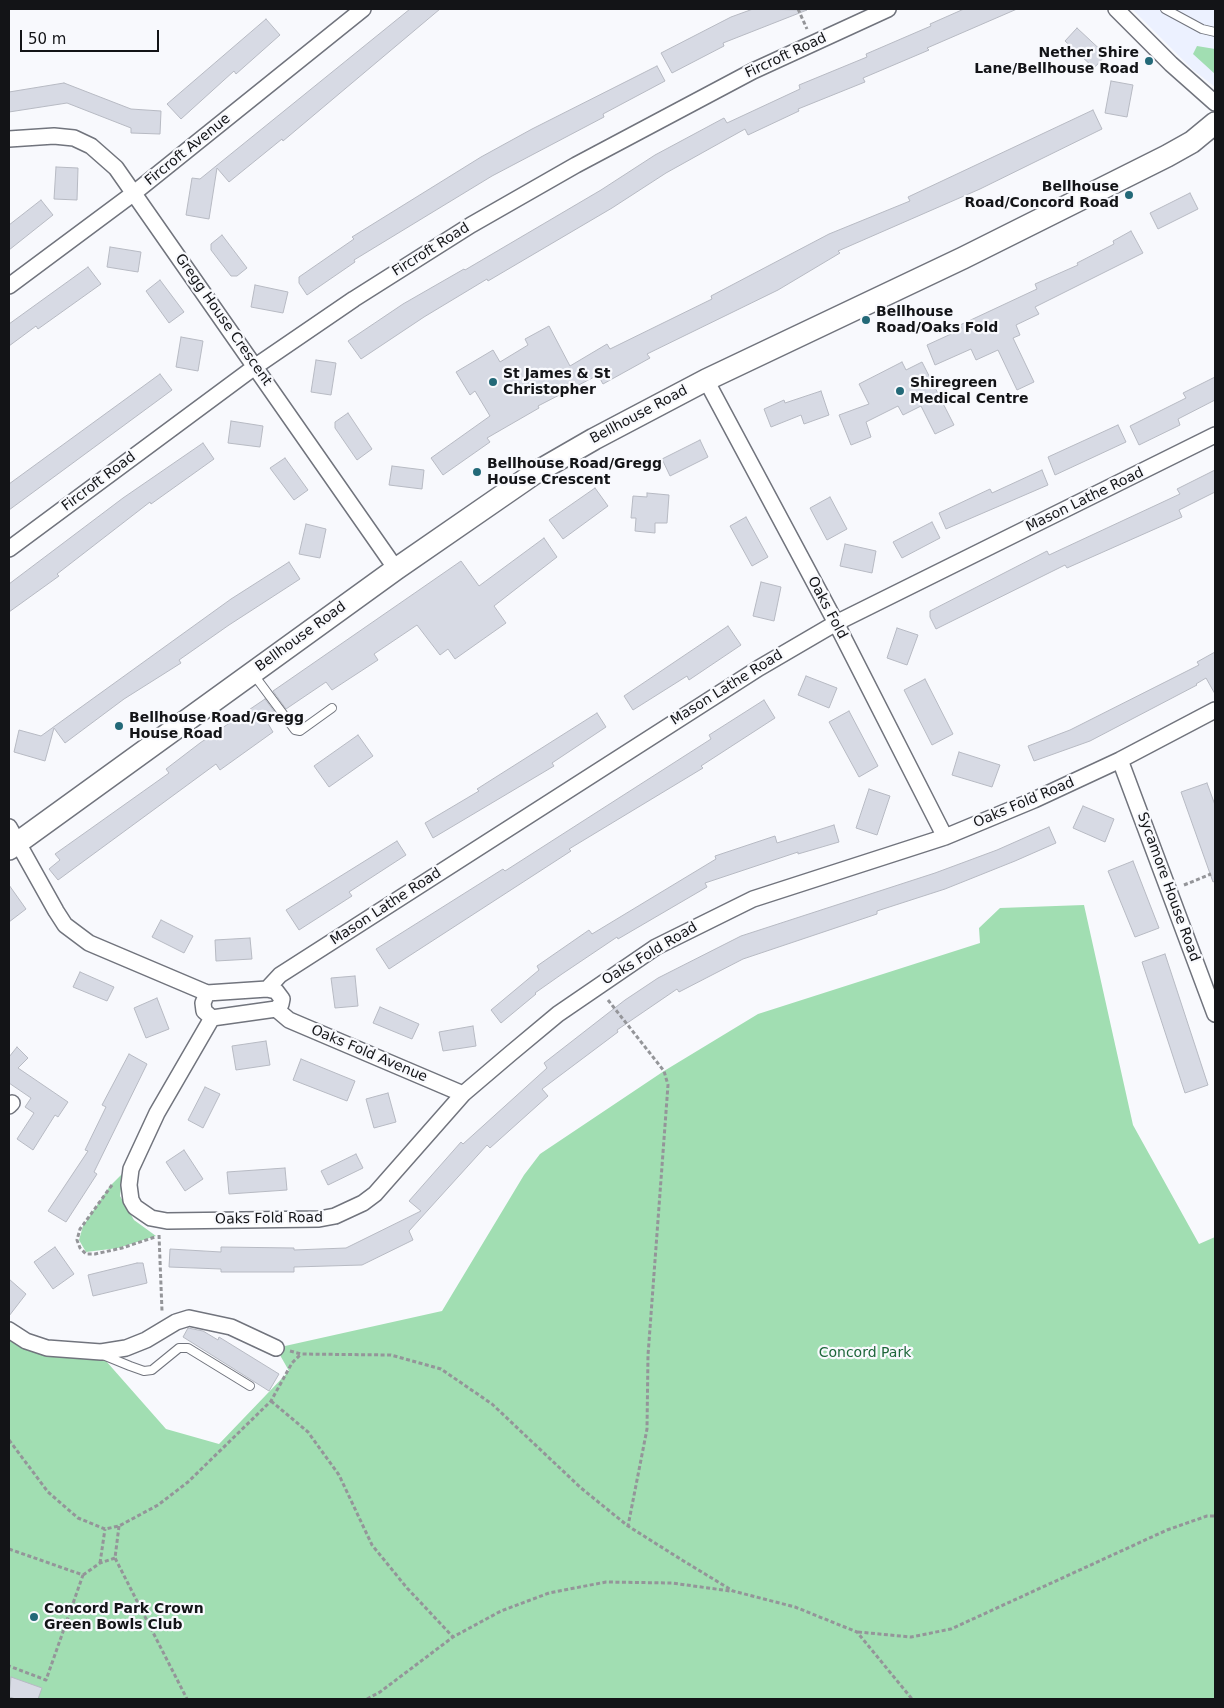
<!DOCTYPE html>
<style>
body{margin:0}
#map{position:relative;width:1224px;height:1708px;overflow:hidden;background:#f8f9fd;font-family:"DejaVu Sans",sans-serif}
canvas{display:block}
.frame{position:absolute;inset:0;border:10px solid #131417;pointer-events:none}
.scale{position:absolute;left:20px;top:30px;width:139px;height:22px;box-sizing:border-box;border:2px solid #131417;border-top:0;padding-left:6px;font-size:15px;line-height:18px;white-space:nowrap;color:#131417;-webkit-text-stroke:4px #f8f9fd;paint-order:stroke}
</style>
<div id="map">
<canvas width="1224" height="1708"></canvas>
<div class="frame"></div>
<div class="scale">50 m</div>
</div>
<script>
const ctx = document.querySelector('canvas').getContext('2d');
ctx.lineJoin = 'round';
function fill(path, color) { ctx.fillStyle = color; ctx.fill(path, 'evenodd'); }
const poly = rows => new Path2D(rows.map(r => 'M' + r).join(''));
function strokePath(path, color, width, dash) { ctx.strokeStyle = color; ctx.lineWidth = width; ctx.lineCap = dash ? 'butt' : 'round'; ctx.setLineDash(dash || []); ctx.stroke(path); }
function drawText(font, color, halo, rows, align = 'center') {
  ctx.font = font + ' "DejaVu Sans",sans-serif'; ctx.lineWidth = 4.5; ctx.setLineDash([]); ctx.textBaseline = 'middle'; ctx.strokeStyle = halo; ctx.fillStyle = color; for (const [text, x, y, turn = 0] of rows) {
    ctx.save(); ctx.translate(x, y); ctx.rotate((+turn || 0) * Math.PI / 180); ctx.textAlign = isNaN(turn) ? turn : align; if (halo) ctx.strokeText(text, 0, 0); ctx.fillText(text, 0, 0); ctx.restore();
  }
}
const built = poly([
 [1132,9,1215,9,1215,87,1193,70]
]);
const green = poly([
 [1197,46,1215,49,1215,74,1193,54],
 [1084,905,1133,1125,1199,1244,1215,1237,1215,1699,9,1699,9,1336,33,1350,106,1361,166,1429,219,1444,289,1371,276,1348,442,1311,524,1175,540,1154,664,1071,758,1014,980,943,979,928,1000,908],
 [123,1173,120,1196,134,1220,156,1236,118,1248,86,1252,79,1240,83,1226,110,1186]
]);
const building = poly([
 [410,9,440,9,283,141,282,139,229,182,217,168,209,219,186,215,192,178,200,179,410,9],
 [753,9,807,10,723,43,724,46,672,73,661,53,731,17,753,9],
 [964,9,1017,9,927,48,929,50,863,78,865,82,798,109,799,111,748,135,745,129,666,173,612,208,488,281,487,279,424,317,361,359,348,341,403,304,464,269,465,270,601,190,655,155,724,118,727,123,800,89,799,85,867,57,866,54,931,26,930,24,964,9],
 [266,19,280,35,236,74,234,71,181,119,167,104,266,19],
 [1077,28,1106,55,1094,68,1065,41,1077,28],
 [657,66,665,81,603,114,604,117,492,176,354,260,355,262,307,295,299,283,299,277,354,239,352,237,481,157,532,129,657,66],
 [1111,81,1133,85,1127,117,1105,113,1111,81],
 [64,83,131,109,161,111,160,134,131,133,131,128,67,103,9,112,9,92,64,83],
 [1093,110,1102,129,980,189,838,251,840,253,778,290,647,354,650,358,603,384,598,375,538,406,539,408,487,438,490,442,443,475,431,458,490,416,475,391,470,395,456,372,493,350,500,362,528,345,525,339,549,326,570,366,607,344,610,349,712,299,711,296,829,234,910,201,908,197,1093,110],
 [56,167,78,168,77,200,54,199,56,167],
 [1190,193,1198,209,1158,229,1150,213,1190,193],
 [41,200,53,215,9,250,9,225,41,200],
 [1131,231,1143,253,1035,307,1039,314,1016,325,1020,335,1013,338,1034,382,1017,390,998,350,976,360,971,349,935,365,927,345,962,329,960,325,1037,289,1035,284,1078,265,1077,263,1114,244,1113,241,1131,231],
 [222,235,247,268,237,276,231,276,211,250,211,244,222,235],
 [110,247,141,252,138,272,107,267,110,247],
 [88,267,101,284,38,329,36,326,9,346,9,324,88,267],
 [160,280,184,312,169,323,146,291,160,280],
 [255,285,288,292,283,313,251,307,255,285],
 [181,337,203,341,198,371,176,367,181,337],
 [316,360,336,363,331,395,311,392,316,360],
 [902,362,906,370,922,362,954,425,935,434,921,406,903,415,898,406,866,422,871,437,851,445,839,415,869,404,859,384,902,362],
 [160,374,172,390,9,510,9,484,160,374],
 [1215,377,1215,400,1178,419,1180,425,1139,445,1130,426,1186,398,1183,393,1215,377],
 [821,391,829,415,804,424,801,415,771,427,764,409,784,400,785,403,821,391],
 [348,413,372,449,357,460,335,428,335,422,348,413],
 [231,421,263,426,260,447,228,443,231,421],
 [1118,425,1126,442,1055,475,1048,457,1118,425],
 [700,440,708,457,670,476,662,459,700,440],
 [203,443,214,459,151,504,150,502,57,574,59,576,9,612,9,584,123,498,203,443],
 [285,458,308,490,294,500,270,468,285,458],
 [392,466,424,470,422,489,389,485,392,466],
 [1042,470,1048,485,946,529,939,513,990,489,992,493,1042,470],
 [1215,470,1215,492,1179,510,1182,517,1067,568,1065,565,936,629,930,617,930,611,1047,551,1049,555,1180,494,1177,489,1215,470],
 [595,488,608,506,563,539,549,520,595,488],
 [647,493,669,495,667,523,655,523,655,533,635,531,636,518,631,518,633,496,647,497,647,493],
 [830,497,847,529,827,540,810,508,830,497],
 [746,517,768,557,752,566,730,526,746,517],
 [932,522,940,538,902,558,893,542,932,522],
 [306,524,326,529,320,558,299,554,306,524],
 [544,538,557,557,494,606,506,623,455,659,448,649,440,655,417,625,374,654,378,660,332,690,326,682,286,709,273,691,461,561,479,586,544,538],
 [845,544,876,551,872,573,840,566,845,544],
 [289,562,300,579,229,625,179,660,181,663,124,699,65,743,54,728,45,761,14,752,19,730,41,736,231,599,289,562],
 [761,582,781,587,774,621,753,616,761,582],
 [728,626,741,645,689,680,687,676,633,710,624,696,728,626],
 [897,628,918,635,907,665,887,658,897,628],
 [1215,652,1215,694,1206,678,1196,684,1197,685,1090,741,1034,761,1028,746,1070,730,1199,665,1197,662,1215,652],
 [806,676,837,688,829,708,798,695,806,676],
 [925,679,953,734,932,745,904,690,925,679],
 [265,699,277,715,267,722,273,732,220,770,216,764,58,880,49,869,60,860,55,854,169,773,166,769,200,743,265,699],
 [764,700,775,718,701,766,703,768,569,849,571,851,389,969,376,949,503,869,505,871,711,739,709,735,764,700],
 [849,711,878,766,859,777,829,722,849,711],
 [597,713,606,727,552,763,554,766,433,838,425,823,479,791,477,789,597,713],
 [358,735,373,756,329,787,314,766,358,735],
 [959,752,1000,765,992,787,952,775,959,752],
 [1207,783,1215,805,1215,881,1213,882,1181,792,1207,783],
 [869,789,890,796,877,835,856,828,869,789],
 [1083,806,1114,819,1105,842,1073,828,1083,806],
 [834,825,839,842,798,854,798,852,705,883,707,887,618,939,617,937,562,974,535,993,536,994,501,1023,491,1010,539,970,537,966,589,930,592,934,716,859,715,856,775,836,777,843,834,825],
 [1049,827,1056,843,1015,861,945,889,877,911,877,914,743,959,679,992,677,989,617,1030,618,1032,542,1089,548,1096,490,1148,487,1145,409,1231,413,1240,362,1265,294,1267,294,1272,221,1272,221,1269,169,1267,170,1249,221,1252,221,1247,294,1248,294,1250,346,1248,421,1211,409,1201,461,1142,463,1144,547,1068,544,1063,625,1000,658,978,741,936,935,873,997,850,1049,827],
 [397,841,406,855,349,892,352,896,299,930,286,910,397,841],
 [1133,861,1159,928,1135,937,1108,871,1133,861],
 [9,885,26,909,9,922,9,885],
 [161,920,193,936,184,953,152,937,161,920],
 [250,938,252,959,216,961,215,940,250,938],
 [1165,954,1208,1085,1185,1093,1142,962,1165,954],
 [80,972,114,987,107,1001,73,987,80,972],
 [355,976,358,1006,335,1008,331,978,355,976],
 [157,998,169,1029,146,1038,134,1008,157,998],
 [380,1007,419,1024,412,1039,373,1023,380,1007],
 [473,1026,476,1046,443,1051,439,1032,473,1026],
 [266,1041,270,1065,236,1070,232,1046,266,1041],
 [17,1047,28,1058,18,1068,68,1102,58,1117,55,1115,33,1150,17,1139,34,1113,25,1107,31,1098,9,1083,9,1057,17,1047],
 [129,1054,147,1064,94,1172,97,1174,66,1222,48,1211,88,1151,85,1150,106,1107,102,1105,129,1054],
 [301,1059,355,1081,347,1101,293,1080,301,1059],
 [205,1087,220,1094,203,1128,188,1120,205,1087],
 [388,1093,396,1122,374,1128,366,1099,388,1093],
 [184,1150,203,1179,185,1191,166,1162,184,1150],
 [356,1154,363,1168,328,1185,321,1171,356,1154],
 [285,1168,287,1190,229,1194,227,1172,285,1168],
 [55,1247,74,1274,53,1289,34,1262,55,1247],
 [137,1263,143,1263,147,1283,93,1296,88,1275,137,1263],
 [9,1279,26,1294,9,1316,9,1279],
 [188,1328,203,1331,218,1340,219,1337,279,1374,269,1391,183,1337,188,1328],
 [11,1677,42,1688,38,1699,16,1699,9,1697,11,1677]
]);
const path = poly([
 [798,9,807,29],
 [1184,885,1211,874],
 [608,1000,664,1071,668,1085,648,1355,647,1429,628,1526],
 [112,1185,80,1229,77,1240,80,1248,86,1254,95,1254,122,1248,155,1237],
 [159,1235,162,1311],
 [290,1351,301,1354,391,1355,441,1369,492,1404,581,1488,628,1526,682,1560,733,1591,795,1607,857,1632,912,1699],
 [271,1401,308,1432,339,1475,372,1545,407,1588,453,1637],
 [9,1440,48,1492,78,1518,105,1529,119,1526,158,1505,188,1482,271,1401,292,1363,300,1355],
 [119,1526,115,1558,187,1699],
 [9,1549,83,1575,46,1680,9,1666],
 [100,1563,105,1529],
 [83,1575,100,1563,115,1558],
 [858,1632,911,1637,951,1629,1167,1530,1207,1516,1215,1516],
 [367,1699,380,1692,453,1637,501,1611,549,1593,606,1582,672,1583,730,1591]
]);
const service = poly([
 [1165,9,1202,29,1215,32],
 [254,675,295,730,300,731,332,708],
 [103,1355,130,1366,144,1371,152,1370,179,1348,188,1348,250,1386]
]);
const minor = poly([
 [1116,9,1171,64,1215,103],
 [9,139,54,136,74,138,91,146,116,168,396,569],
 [9,286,134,193,363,9],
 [706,380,836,623,945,837],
 [9,549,256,366,354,299,471,225,576,165,753,71,888,9],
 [1120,760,1215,1014],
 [9,827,56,911,65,925,89,943,207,993,267,989,276,991,282,999,281,1004,276,1009,212,1018,204,1011,203,1003,207,993],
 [267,989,280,975,759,668,836,623,1215,435],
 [276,1009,289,1020,463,1094],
 [212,1018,157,1113,131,1169,129,1185,131,1200,135,1207,151,1218,167,1221,319,1219,335,1216,363,1203,375,1194,463,1094,510,1054,558,1014,656,947,753,899,945,837,1034,800,1120,760,1215,710],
 [9,1106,12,1103],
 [9,1330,26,1341,47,1348,101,1352,126,1348,146,1340,176,1322,189,1318,231,1327,276,1348]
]);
const secondary = poly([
 [9,849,396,569,535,473,594,439,706,380,963,258,1167,156,1192,142,1215,123]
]);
const markers = [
 [1149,61,5,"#236978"],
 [1129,195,5,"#236978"],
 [866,320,5,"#236978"],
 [493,382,5,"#236978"],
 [900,391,5,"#236978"],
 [477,472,5,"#236978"],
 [119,726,5,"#236978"],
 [34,1617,5,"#236978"]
];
const poiNames = [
 ["Nether Shire",1139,53,"right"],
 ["Lane/Bellhouse Road",1139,69,"right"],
 ["Bellhouse",1119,187,"right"],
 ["Road/Concord Road",1119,203,"right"],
 ["Bellhouse",876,312],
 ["Road/Oaks Fold",876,328],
 ["St James & St",503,374],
 ["Christopher",503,390],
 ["Shiregreen",910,383],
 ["Medical Centre",910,399],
 ["Bellhouse Road/Gregg",487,464],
 ["House Crescent",487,480],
 ["Bellhouse Road/Gregg",129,718],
 ["House Road",129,734],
 ["Concord Park Crown",44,1609],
 ["Green Bowls Club",44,1625]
];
const streetNames = [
 ["Fircroft Road",786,56,-25],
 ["Fircroft Avenue",188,150,-39],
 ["Fircroft Road",431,250,-32],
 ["Gregg House Crescent",223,320,55],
 ["Bellhouse Road",639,415,-28],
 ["Fircroft Road",99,482,-37],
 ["Mason Lathe Road",1085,500,-26],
 ["Oaks Fold",827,608,62],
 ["Bellhouse Road",301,637,-36],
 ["Mason Lathe Road",727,688,-32],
 ["Oaks Fold Road",1024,803,-23],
 ["Sycamore House Road",1168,887,70],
 ["Mason Lathe Road",386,907,-33],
 ["Oaks Fold Road",650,954,-31],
 ["Oaks Fold Avenue",369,1054,23],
 ["Oaks Fold Road",269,1219,-1]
];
const parkNames = [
 ["Concord Park",865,1353]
];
fill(built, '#ecf1ff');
fill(green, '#a1deb2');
fill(building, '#d7dae4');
strokePath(building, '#b7bac3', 1);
strokePath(service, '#71747d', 10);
strokePath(minor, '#71747d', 18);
strokePath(secondary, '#71747d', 24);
strokePath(path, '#949599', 3, [4, 2.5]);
strokePath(service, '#fff', 8);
strokePath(minor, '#fff', 15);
strokePath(secondary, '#fff', 21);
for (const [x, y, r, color] of markers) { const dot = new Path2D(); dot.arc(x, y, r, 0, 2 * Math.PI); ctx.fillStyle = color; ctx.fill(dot); strokePath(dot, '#f8f9fd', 2); }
drawText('bold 14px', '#131417', '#f8f9fd', poiNames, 'left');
drawText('14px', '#131417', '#f8f9fd', streetNames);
drawText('14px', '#1d663a', '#f8f9fd', parkNames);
</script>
